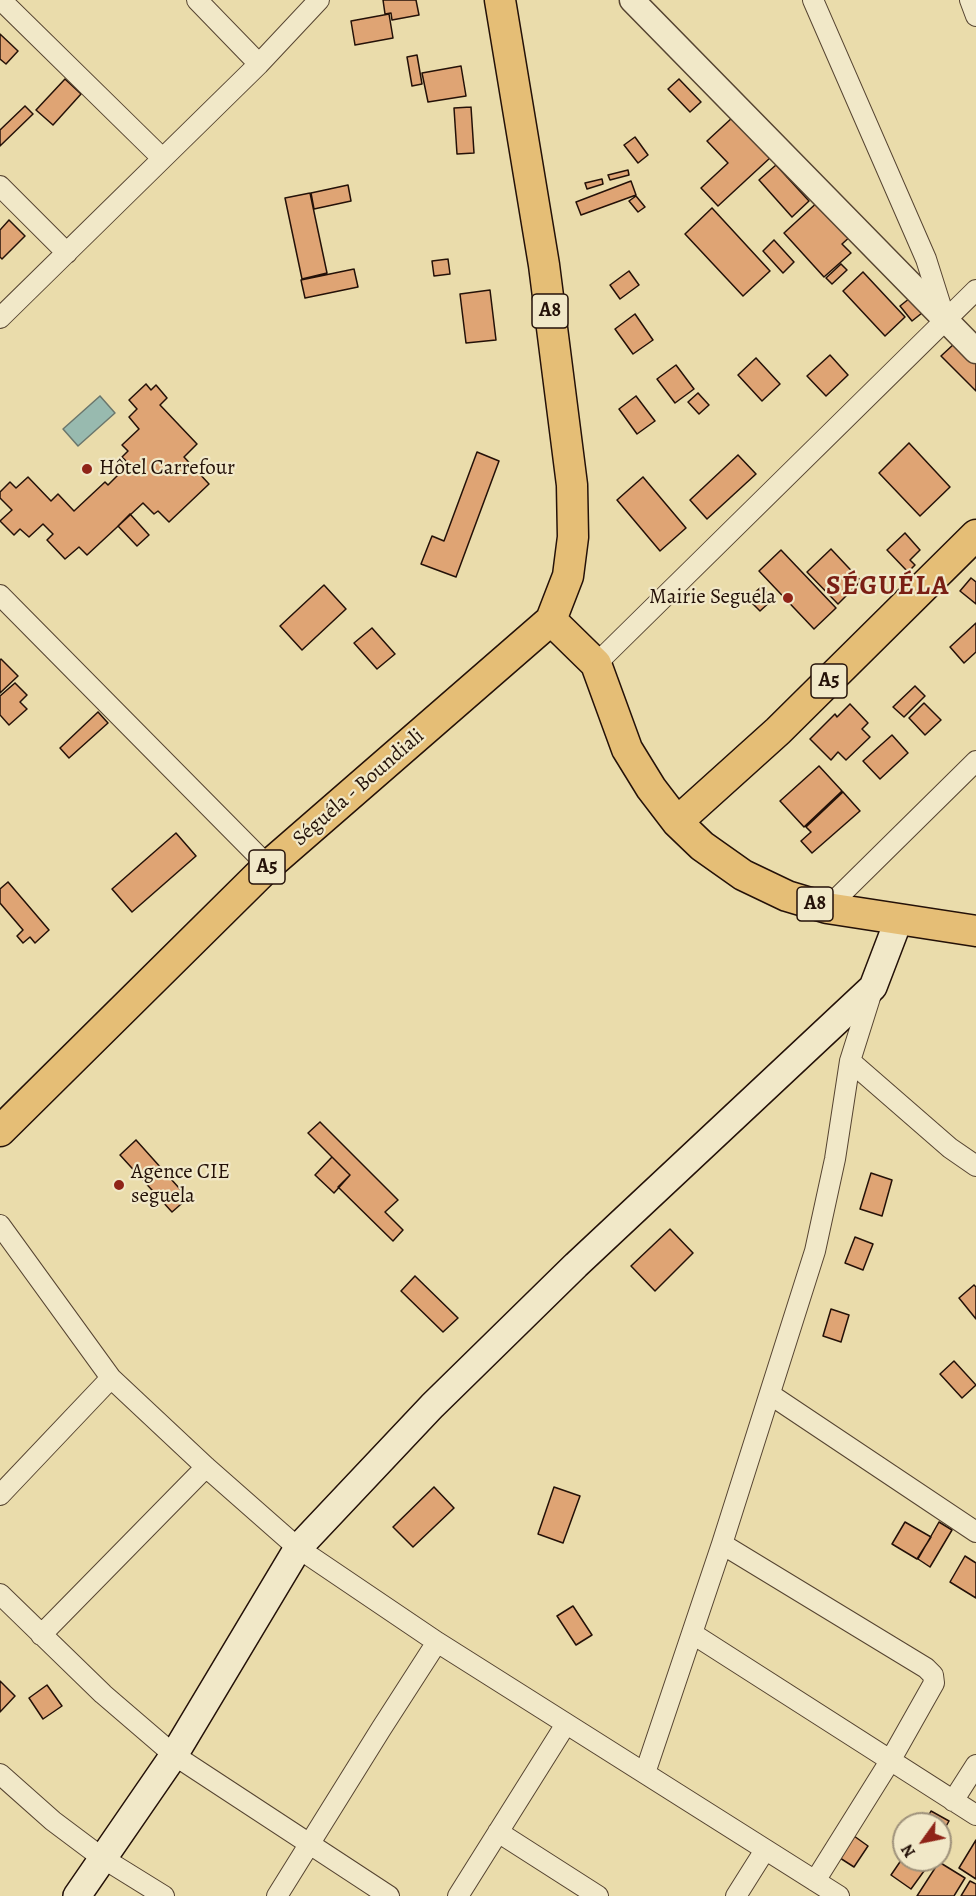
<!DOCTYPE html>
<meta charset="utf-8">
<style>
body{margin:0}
#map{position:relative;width:976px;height:1896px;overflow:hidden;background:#eadcab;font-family:Alegreya,serif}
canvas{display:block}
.north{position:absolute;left:892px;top:1812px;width:60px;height:60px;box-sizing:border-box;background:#f1e8c8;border:2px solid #9f927b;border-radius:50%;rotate:237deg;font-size:16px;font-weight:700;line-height:24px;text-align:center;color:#241108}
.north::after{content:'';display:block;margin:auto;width:21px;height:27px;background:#8f2418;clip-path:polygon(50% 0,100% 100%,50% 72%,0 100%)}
</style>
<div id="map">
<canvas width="976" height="1896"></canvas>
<div class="north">N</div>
</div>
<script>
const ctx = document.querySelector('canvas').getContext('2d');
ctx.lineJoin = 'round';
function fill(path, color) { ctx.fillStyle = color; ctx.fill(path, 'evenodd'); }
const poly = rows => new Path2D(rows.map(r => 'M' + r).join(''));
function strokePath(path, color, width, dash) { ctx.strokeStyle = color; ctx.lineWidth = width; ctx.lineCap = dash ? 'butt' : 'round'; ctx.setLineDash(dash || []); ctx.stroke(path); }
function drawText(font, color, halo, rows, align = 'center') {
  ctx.font = font + ' Alegreya,serif'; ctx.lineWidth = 4.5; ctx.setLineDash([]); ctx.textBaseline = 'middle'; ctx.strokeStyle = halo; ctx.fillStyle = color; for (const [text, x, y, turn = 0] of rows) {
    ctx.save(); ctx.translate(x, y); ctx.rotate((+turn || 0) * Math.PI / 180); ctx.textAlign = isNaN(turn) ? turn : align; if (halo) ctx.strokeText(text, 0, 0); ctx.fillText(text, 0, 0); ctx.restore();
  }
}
const water = poly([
 [100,396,115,413,78,446,63,429,100,396]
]);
const building = poly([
 [383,0,416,0,419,15,392,20,391,13,385,14,383,0],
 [389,14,393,38,355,45,351,21,389,14],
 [0,34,18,51,6,64,0,59,0,34],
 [417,55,422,84,412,86,407,57,417,55],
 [461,66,466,96,428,102,422,73,461,66],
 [65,79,81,94,53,125,36,110,65,79],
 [679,79,701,102,690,112,668,89,679,79],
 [25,106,33,114,0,146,0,130,25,106],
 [471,107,474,153,457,154,454,108,471,107],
 [733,117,771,157,718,206,701,188,728,163,707,141,733,117],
 [635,137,648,155,638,163,624,145,635,137],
 [776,165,809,201,792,217,759,180,776,165],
 [628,170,629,175,610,180,608,175,628,170],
 [602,179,603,184,587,189,585,183,602,179],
 [631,181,636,195,581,215,576,202,631,181],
 [348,185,351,201,314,209,311,193,348,185],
 [310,193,327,273,302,279,285,198,310,193],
 [636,196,645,207,638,212,629,201,636,196],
 [821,199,853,234,842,244,851,253,824,277,784,233,821,199],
 [712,208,770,271,743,296,685,234,712,208],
 [9,220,25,236,2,259,0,257,0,230,9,220],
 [774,240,794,262,783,273,763,251,774,240],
 [448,259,450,274,434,276,432,261,448,259],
 [841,264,847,270,832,284,826,278,841,264],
 [354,269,358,287,305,298,301,280,354,269],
 [629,271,639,285,620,299,610,285,629,271],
 [863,272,905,317,885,336,843,291,863,272],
 [490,290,496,340,466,343,460,294,490,290],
 [910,298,922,313,912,321,900,306,910,298],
 [635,314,653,340,633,354,615,329,635,314],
 [955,343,976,364,976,391,941,356,955,343],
 [830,355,848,375,826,396,807,376,830,355],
 [756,358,780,384,762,401,738,375,756,358],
 [676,365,694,389,675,403,657,379,676,365],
 [146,384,151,390,156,385,167,398,160,405,197,444,184,457,209,484,169,522,158,511,154,514,143,503,87,555,79,547,65,559,47,540,53,534,43,524,29,537,20,529,14,535,0,521,12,510,0,498,0,492,10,482,16,488,28,477,51,501,58,494,74,511,105,482,108,485,129,464,122,457,128,451,122,445,139,429,129,417,137,409,129,400,146,384],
 [698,393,709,405,699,414,688,402,698,393],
 [636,396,655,421,637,434,619,409,636,396],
 [909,443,950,487,920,516,879,473,909,443],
 [477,452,499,461,456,577,421,564,432,536,444,541,477,452],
 [738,455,756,474,707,519,690,500,738,455],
 [643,477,686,528,660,551,617,500,643,477],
 [130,514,149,535,137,546,118,526,130,514],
 [905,533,920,550,910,560,915,565,908,572,887,550,905,533],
 [831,549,861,581,838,604,807,572,831,549],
 [781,550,836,608,814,629,759,571,781,550],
 [971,578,976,582,976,604,960,591,971,578],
 [324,585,346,609,302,650,280,626,324,585],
 [761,587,773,599,760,611,748,599,761,587],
 [976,623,976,652,964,663,950,647,976,623],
 [372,628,395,654,377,669,354,643,372,628],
 [1,659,18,676,0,693,0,660,1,659],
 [15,683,27,695,20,702,27,709,9,725,0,715,0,696,15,683],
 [915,686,925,696,904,717,893,707,915,686],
 [924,703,941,720,925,735,909,718,924,703],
 [850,704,868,723,862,729,870,737,846,760,838,752,831,760,810,739,835,714,837,717,850,704],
 [98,712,108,723,69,758,60,748,98,712],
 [892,735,908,753,880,779,863,761,892,735],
 [819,766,842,791,804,827,780,801,819,766],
 [843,792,860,811,812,853,801,841,811,832,806,827,843,792],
 [176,833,196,856,132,912,112,889,176,833],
 [8,882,49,930,35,943,30,937,23,943,17,936,23,930,0,903,0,889,8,882],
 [320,1122,398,1200,385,1212,403,1230,393,1241,338,1187,350,1175,308,1133,320,1122],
 [136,1140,188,1198,172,1212,120,1155,136,1140],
 [332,1157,350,1175,334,1193,315,1175,332,1157],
 [871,1173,892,1180,882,1216,860,1209,871,1173],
 [670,1229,693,1253,655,1291,631,1266,670,1229],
 [855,1237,873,1244,863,1270,845,1263,855,1237],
 [415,1276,458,1318,443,1332,401,1291,415,1276],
 [974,1285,976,1287,976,1319,959,1298,974,1285],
 [831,1309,849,1315,841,1342,823,1336,831,1309],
 [954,1361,976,1385,962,1398,940,1374,954,1361],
 [434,1487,454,1508,413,1547,393,1527,434,1487],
 [554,1487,580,1496,563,1543,538,1534,554,1487],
 [905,1522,931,1537,917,1559,892,1544,905,1522],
 [939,1522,952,1530,930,1567,918,1559,939,1522],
 [965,1556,976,1563,976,1598,950,1582,965,1556],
 [573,1606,592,1635,576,1645,557,1616,573,1606],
 [0,1681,15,1696,0,1712,0,1681],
 [47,1685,62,1706,43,1719,29,1698,47,1685],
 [931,1811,949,1821,940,1837,940,1824,924,1824,931,1811],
 [854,1836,868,1846,854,1867,840,1858,854,1836],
 [976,1840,976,1879,959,1868,976,1840],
 [904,1856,904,1860,932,1860,911,1889,891,1875,904,1856],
 [939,1862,965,1878,954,1896,917,1896,939,1862],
 [970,1881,976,1884,976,1896,961,1896,970,1881]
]);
const minor = poly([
 [1,0,162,158],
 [197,0,259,64],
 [813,0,926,259,945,319],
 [970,0,976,16],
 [0,186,67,253],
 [0,318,259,64,319,0],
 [0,595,268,866],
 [596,664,976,290],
 [827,908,976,761],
 [850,1061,950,1148,976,1166],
 [0,1225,111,1378,206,1467,298,1548,437,1642,839,1896],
 [771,1395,976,1532],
 [0,1495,111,1378],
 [722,1544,926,1668,933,1675,934,1683,890,1761,815,1881],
 [0,1594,103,1694,174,1755,389,1896],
 [693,1634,976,1815],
 [41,1635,206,1467],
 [645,1773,722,1544,815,1251,835,1159,850,1061,873,988],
 [0,1774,53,1821,101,1857,164,1896],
 [953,1801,976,1765],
 [498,1832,598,1896],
 [277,1896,381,1729,437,1642],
 [458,1896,566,1724],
 [736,1896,765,1850]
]);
const tertiary = poly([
 [632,0,976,351]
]);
const secondary = poly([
 [77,1896,174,1755,298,1548,432,1406,576,1265,873,987,899,919]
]);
const primary = poly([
 [551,620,596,664,627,749,651,788,677,822,702,846,743,875,787,896,827,908,976,931],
 [677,822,778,731,976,535],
 [0,1131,268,866,551,620,568,576,573,537,572,485,544,265,500,0]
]);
const markers = [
 [87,469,6,"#8f2418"],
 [788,598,6,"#8f2418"],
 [119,1185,6,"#8f2418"]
];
const shields = [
 [550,311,36],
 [829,681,36],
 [267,867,36],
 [815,904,36]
];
const shieldNames = [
 ["A8",550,311],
 ["A5",829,681],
 ["A5",267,867],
 ["A8",815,904]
];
const poiNames = [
 ["Hôtel Carrefour",99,469],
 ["Mairie Seguela",776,598,"right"],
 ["Agence CIE",131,1173],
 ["seguela",131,1197]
];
const streetNames = [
 ["Séguéla - Boundiali",359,788,-41]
];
const districtNames = [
 ["SÉGUÉLA",888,587]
];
fill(water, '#98baaf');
strokePath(water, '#6a766c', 1.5);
fill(building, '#dfa474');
strokePath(building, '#241108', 1.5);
strokePath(minor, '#564431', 22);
strokePath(tertiary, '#564431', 27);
strokePath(secondary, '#241108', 30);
strokePath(primary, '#241108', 33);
strokePath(minor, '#f1e8c8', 20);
strokePath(tertiary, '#f1e8c8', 24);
strokePath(secondary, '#f1e8c8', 27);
strokePath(primary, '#e5be76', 30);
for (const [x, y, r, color] of markers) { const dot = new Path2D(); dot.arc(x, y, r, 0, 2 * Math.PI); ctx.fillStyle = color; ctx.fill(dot); strokePath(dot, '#f1e8c8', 2); }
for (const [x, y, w] of shields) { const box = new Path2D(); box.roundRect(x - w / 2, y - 17, w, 34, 4.5); ctx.fillStyle = '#f1e8c8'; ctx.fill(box); strokePath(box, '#241108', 1.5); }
drawText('bold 20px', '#241108', null, shieldNames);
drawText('21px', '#241108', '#f1e8c8', poiNames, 'left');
drawText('21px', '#241108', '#f1e8c8', streetNames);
ctx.letterSpacing = '1.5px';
drawText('bold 27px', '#7a1f14', '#f1e8c8', districtNames);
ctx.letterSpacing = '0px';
</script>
